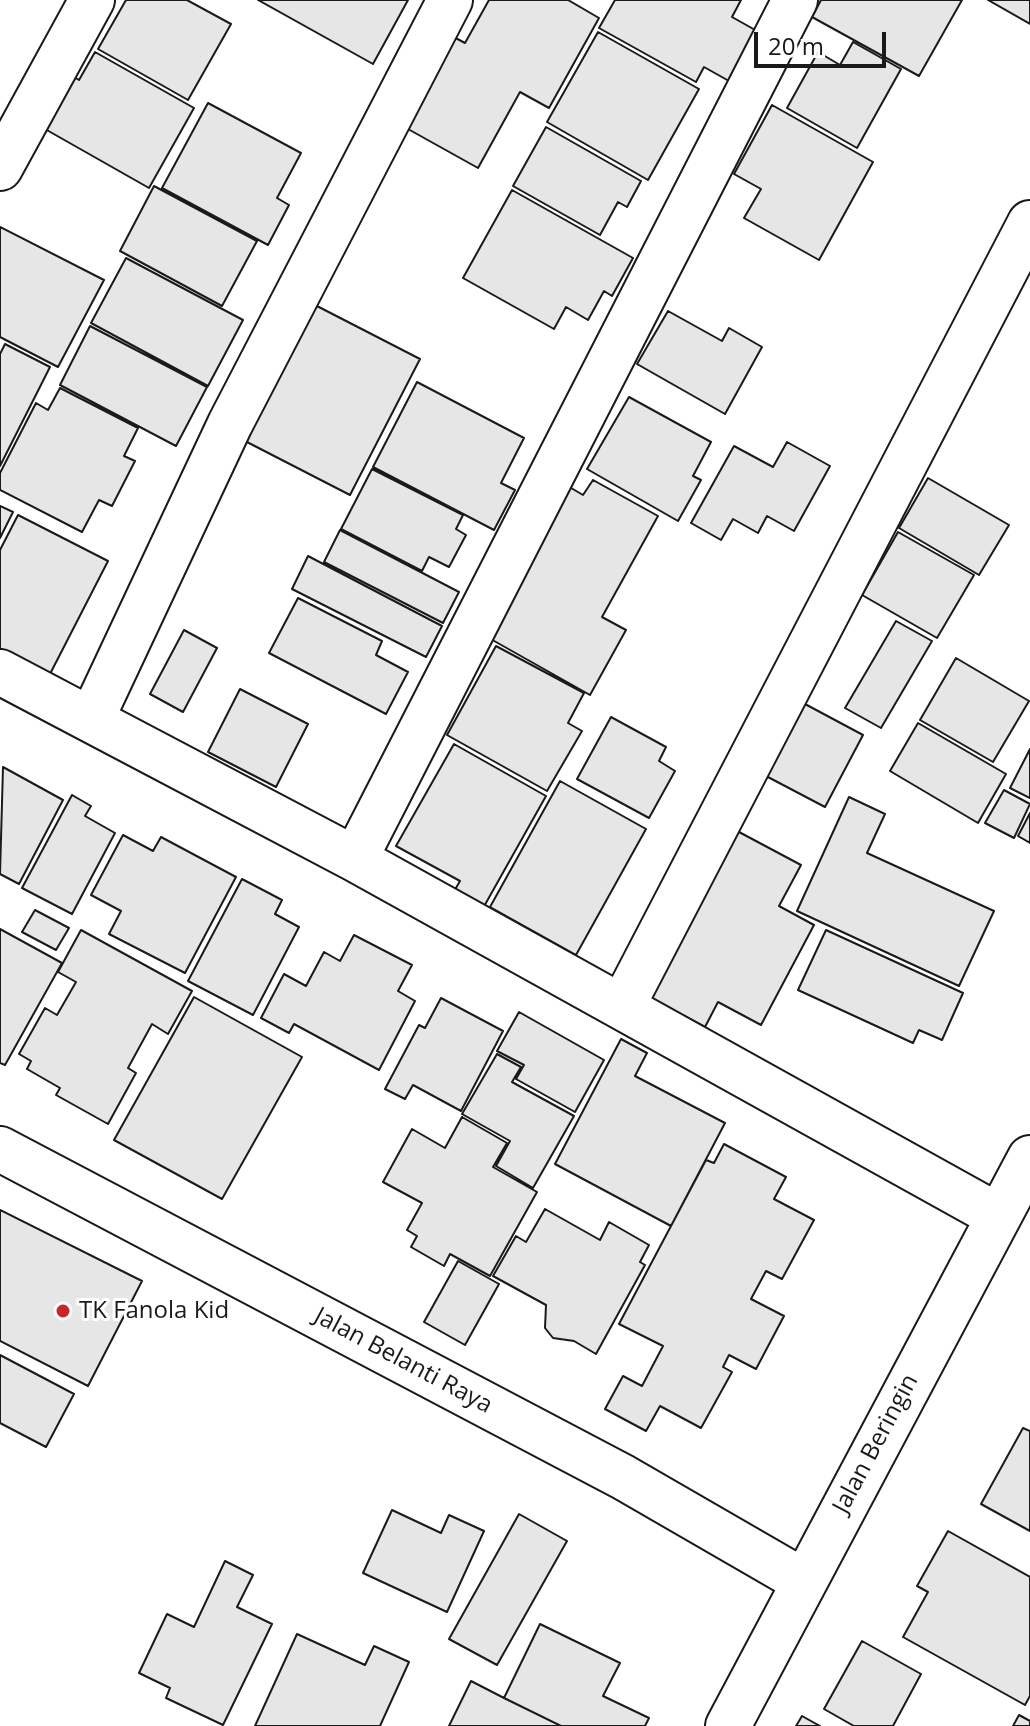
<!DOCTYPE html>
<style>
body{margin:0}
#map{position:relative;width:1030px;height:1726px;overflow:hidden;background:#fff;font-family:"Open Sans",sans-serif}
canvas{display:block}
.scale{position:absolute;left:754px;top:32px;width:132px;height:36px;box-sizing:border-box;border:4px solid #1a1a1a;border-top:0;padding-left:10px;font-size:24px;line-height:28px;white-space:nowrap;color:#1a1a1a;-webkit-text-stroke:6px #fff;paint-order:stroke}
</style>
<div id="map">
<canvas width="1030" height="1726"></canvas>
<div class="scale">20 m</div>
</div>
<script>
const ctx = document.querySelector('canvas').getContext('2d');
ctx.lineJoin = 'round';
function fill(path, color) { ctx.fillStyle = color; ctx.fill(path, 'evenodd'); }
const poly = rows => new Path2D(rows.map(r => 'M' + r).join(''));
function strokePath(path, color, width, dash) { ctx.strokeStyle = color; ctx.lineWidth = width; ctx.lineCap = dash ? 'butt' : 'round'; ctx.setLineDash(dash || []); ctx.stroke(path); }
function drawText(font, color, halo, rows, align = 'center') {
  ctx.font = font + ' "Open Sans",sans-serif'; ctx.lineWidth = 6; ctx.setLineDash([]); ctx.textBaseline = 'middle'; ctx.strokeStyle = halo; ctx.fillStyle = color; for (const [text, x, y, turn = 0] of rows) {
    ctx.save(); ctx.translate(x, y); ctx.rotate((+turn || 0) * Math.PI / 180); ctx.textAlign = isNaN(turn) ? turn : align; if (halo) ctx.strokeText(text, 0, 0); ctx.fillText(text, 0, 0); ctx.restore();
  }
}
const building = poly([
 [126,0,187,0,231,24,188,100,98,49,126,0],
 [258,0,408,0,373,64,258,0],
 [489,0,568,0,599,18,549,108,520,92,478,168,399,124,450,35,465,43,489,0],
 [615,0,741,0,732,17,757,31,729,81,704,67,696,82,599,28,615,0],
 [821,0,962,0,919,76,812,17,821,0],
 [988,0,1030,0,1030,24,988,0],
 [598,32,699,89,648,180,547,122,598,32],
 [853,42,901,69,857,148,787,108,818,52,840,65,853,42],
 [95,52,194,108,149,188,45,129,74,77,79,80,95,52],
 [208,103,301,153,277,198,289,205,268,245,162,188,208,103],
 [772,105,873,162,819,260,744,218,761,189,734,174,772,105],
 [546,127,641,181,627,207,618,202,600,235,513,186,546,127],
 [154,186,257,241,222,306,120,251,154,186],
 [512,190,633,258,612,296,604,291,588,320,566,307,554,329,463,278,512,190],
 [0,227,104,280,58,367,0,337,0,227],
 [126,258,243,320,208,386,91,323,126,258],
 [315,305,420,359,350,495,245,441,315,305],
 [668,311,722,341,729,328,762,347,725,414,637,364,668,311],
 [90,326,207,387,176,446,60,385,90,326],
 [5,344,50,367,0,466,0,354,5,344],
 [417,382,524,438,501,483,515,490,494,530,373,467,417,382],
 [60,388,138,428,124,456,135,461,112,506,99,500,82,532,0,490,0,473,36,403,48,410,60,388],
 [629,397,711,442,693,476,701,480,678,521,587,469,629,397],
 [787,442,830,466,794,531,767,516,758,533,733,519,721,540,691,523,734,446,773,467,787,442],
 [372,469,463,515,456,529,466,535,449,567,429,557,422,571,341,529,372,469],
 [928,478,1009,525,979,575,899,528,928,478],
 [593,480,658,516,602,617,626,630,590,695,480,633,516,592,523,580,515,575,566,485,583,495,593,480],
 [0,506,13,512,0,538,0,506],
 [18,515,108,561,50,674,0,649,0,550,18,515],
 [340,530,459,592,443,623,324,562,340,530],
 [898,532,974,575,937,638,862,595,898,532],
 [308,556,442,626,426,657,292,589,308,556],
 [298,598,382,641,376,655,408,672,386,714,269,653,298,598],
 [896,621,932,641,881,728,845,708,896,621],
 [184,630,217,648,183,712,150,694,184,630],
 [496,646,584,693,568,723,582,731,547,791,447,735,496,646],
 [956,658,1029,701,993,762,920,720,956,658],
 [240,689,308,724,276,787,208,752,240,689],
 [805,704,863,735,825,807,766,776,805,704],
 [611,717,666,747,659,761,675,771,649,818,577,779,611,717],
 [918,723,1006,774,978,823,890,771,918,723],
 [454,744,546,796,482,910,453,893,460,881,396,846,454,744],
 [1030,749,1030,798,1010,788,1030,749],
 [3,767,63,800,19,884,0,874,3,767],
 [560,781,646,829,576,955,490,907,560,781],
 [1004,790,1030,804,1014,838,985,823,1004,790],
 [72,795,91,806,85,816,115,833,72,914,22,888,72,795],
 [849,797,885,814,867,853,994,911,959,986,797,911,849,797],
 [1030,813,1030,843,1018,836,1030,813],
 [724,824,801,865,779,906,814,925,761,1025,718,1002,705,1027,650,998,724,824],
 [123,835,153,851,161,837,236,877,185,973,109,934,121,911,91,895,123,835],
 [242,879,282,900,275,914,299,927,253,1015,188,981,242,879],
 [35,910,69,928,56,950,22,932,35,910],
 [0,929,62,963,5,1065,0,1063,0,929],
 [81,930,192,991,168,1034,152,1024,128,1068,136,1073,108,1124,56,1095,60,1088,27,1069,31,1061,19,1054,45,1008,57,1015,76,982,58,972,81,930],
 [826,930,963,993,942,1040,919,1030,913,1043,798,990,826,930],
 [354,935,412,965,398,991,415,1001,379,1070,294,1024,289,1033,261,1018,284,974,306,986,324,952,340,961,354,935],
 [194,997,302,1057,222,1199,114,1140,194,997],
 [441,998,503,1031,461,1111,413,1085,405,1099,385,1089,419,1025,425,1028,441,998],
 [519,1012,604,1060,575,1112,516,1079,524,1065,497,1051,519,1012],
 [621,1039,647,1053,635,1076,725,1123,671,1226,555,1164,621,1039],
 [497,1054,521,1067,512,1082,574,1116,533,1188,496,1166,510,1141,462,1114,497,1054],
 [462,1117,507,1143,493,1167,537,1192,490,1276,450,1254,444,1266,411,1247,417,1236,407,1230,422,1203,383,1182,412,1129,445,1148,462,1117],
 [724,1144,786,1177,774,1199,814,1220,782,1279,766,1271,751,1299,784,1316,756,1369,729,1355,723,1367,732,1372,701,1428,660,1406,646,1431,605,1409,623,1376,642,1386,663,1346,619,1324,706,1160,714,1163,724,1144],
 [545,1209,600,1240,609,1222,649,1245,640,1262,645,1265,596,1354,574,1341,553,1338,545,1328,546,1305,493,1276,516,1236,526,1242,545,1209],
 [0,1210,142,1281,88,1386,0,1341,0,1210],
 [458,1261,499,1284,465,1345,424,1322,458,1261],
 [0,1355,74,1394,46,1447,0,1423,0,1355],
 [1023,1428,1030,1431,1030,1531,981,1504,1023,1428],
 [392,1510,441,1533,449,1515,484,1531,447,1612,363,1573,392,1510],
 [519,1514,567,1541,497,1665,449,1639,519,1514],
 [948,1531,1030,1577,1030,1696,1025,1705,903,1637,928,1592,917,1586,948,1531],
 [225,1561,253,1575,237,1607,272,1624,223,1725,166,1698,170,1688,139,1673,167,1614,194,1627,225,1561],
 [540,1624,620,1663,603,1696,649,1718,645,1726,561,1726,504,1698,540,1624],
 [297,1634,365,1665,374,1646,409,1662,380,1726,255,1726,297,1634],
 [862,1641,921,1674,893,1726,854,1726,824,1709,862,1641],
 [471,1681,504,1698,561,1726,449,1726,471,1681],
 [1019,1715,1030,1721,1030,1726,1013,1726,1019,1715],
 [802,1716,820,1726,796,1726,802,1716]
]);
const minor = poly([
 [0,168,92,0],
 [0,672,355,859,998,1216],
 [92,718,230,424,450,0],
 [355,859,795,0],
 [623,1005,1030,223],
 [0,1149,623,1477,803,1581],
 [728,1726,1030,1158]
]);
const markers = [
 [63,1311,8,"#c62828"]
];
const poiNames = [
 ["TK Fanola Kid",79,1311]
];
const streetNames = [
 ["Jalan Belanti Raya",403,1361,28],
 ["Jalan Beringin",876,1444,-62]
];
fill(building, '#e6e6e6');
strokePath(building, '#1a1a1a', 2);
strokePath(minor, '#1a1a1a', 48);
strokePath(minor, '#fff', 44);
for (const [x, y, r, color] of markers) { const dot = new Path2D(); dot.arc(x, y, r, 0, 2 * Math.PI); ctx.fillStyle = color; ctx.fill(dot); strokePath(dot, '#fff', 3); }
drawText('24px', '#1a1a1a', '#fff', poiNames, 'left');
drawText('24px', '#1a1a1a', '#fff', streetNames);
</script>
